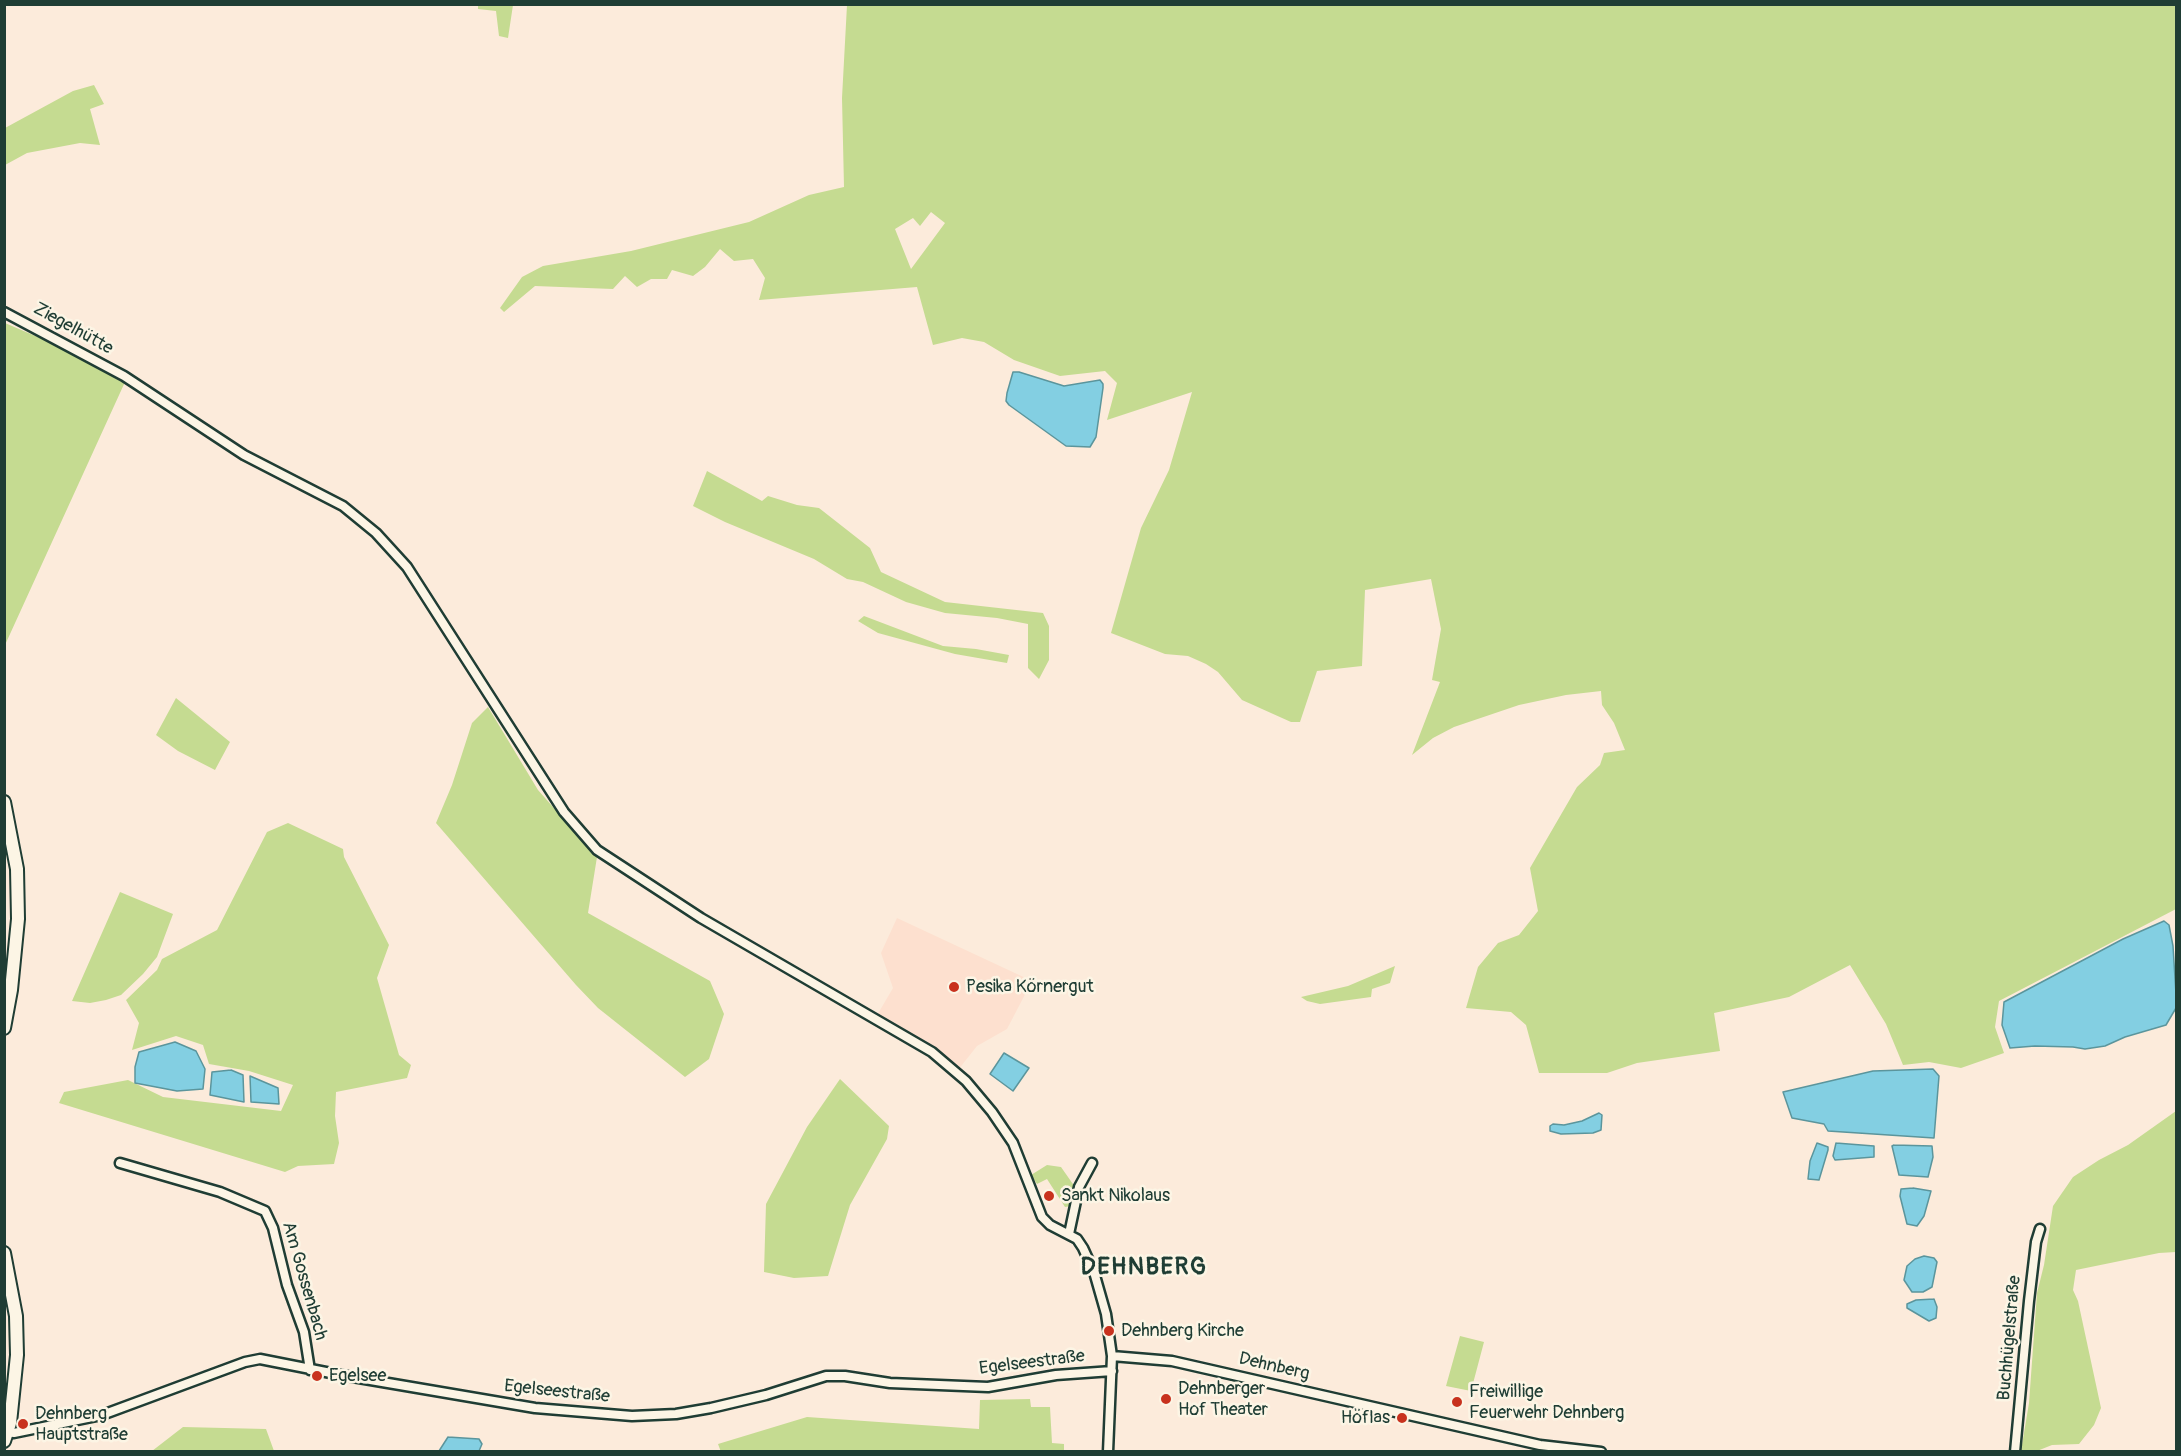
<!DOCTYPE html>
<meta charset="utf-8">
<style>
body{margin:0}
#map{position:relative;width:2181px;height:1456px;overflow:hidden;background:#fcebdb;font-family:Pangolin,sans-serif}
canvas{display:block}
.frame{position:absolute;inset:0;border:6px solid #1f3d34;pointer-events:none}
</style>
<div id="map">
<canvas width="2181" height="1456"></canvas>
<div class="frame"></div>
</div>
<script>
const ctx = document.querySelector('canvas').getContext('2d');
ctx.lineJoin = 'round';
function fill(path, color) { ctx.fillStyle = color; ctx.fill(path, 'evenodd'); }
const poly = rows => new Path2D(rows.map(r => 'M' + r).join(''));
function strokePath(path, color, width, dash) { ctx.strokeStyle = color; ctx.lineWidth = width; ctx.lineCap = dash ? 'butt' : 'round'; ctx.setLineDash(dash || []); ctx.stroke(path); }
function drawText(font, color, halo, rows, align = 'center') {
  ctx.font = font + ' Pangolin,sans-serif'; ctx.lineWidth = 5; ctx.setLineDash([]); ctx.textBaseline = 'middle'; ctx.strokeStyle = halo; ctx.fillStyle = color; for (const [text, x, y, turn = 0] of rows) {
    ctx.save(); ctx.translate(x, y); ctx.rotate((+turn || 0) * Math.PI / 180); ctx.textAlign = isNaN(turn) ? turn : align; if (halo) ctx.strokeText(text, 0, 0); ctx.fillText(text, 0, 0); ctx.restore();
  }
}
const built = poly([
 [897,918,1032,981,1007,1029,977,1046,958,1070,876,1017,893,988,881,953]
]);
const green = poly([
 [478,5,513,5,508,38,499,36,496,11,478,9],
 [847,5,2176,5,2176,909,1999,1001,1995,1027,2004,1053,1961,1068,1929,1062,1903,1065,1886,1024,1850,965,1789,997,1714,1013,1720,1051,1637,1063,1607,1073,1539,1073,1526,1025,1511,1012,1466,1008,1478,967,1498,943,1519,935,1538,911,1530,868,1577,787,1600,765,1604,753,1625,750,1614,723,1602,705,1601,691,1566,695,1519,705,1454,727,1433,738,1412,755,1440,682,1432,680,1441,629,1431,579,1365,590,1362,666,1317,671,1300,722,1291,722,1242,700,1218,672,1206,664,1188,656,1165,654,1111,633,1141,528,1169,470,1192,392,1107,420,1117,383,1105,371,1060,376,1014,360,984,342,962,338,933,345,917,287,759,300,765,278,753,259,734,261,720,249,705,267,693,276,672,270,667,279,651,279,637,287,625,276,613,289,535,286,504,312,500,308,522,277,543,266,631,251,749,222,809,195,844,187,842,98],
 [931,212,945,223,911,269,895,229,913,218,920,226],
 [94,85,104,104,90,109,100,145,80,143,27,153,5,165,5,128,73,91],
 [5,323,75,353,125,382,5,645],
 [707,471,762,501,768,496,797,505,819,508,870,548,881,572,945,602,1043,613,1049,626,1049,660,1039,679,1028,668,1028,624,997,618,945,613,906,602,863,582,847,579,814,559,725,522,693,506],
 [864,616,943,646,976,649,1009,655,1007,663,955,654,878,633,858,621],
 [176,698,230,742,215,770,178,751,156,735],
 [488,707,538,790,597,857,588,913,710,981,724,1014,709,1059,685,1077,598,1008,576,985,436,823,452,785,472,723],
 [288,823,343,849,344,857,389,945,377,978,399,1055,411,1065,407,1078,336,1092,335,1116,339,1143,334,1164,298,1166,285,1172,59,1103,64,1092,128,1080,163,1097,281,1111,293,1085,249,1071,209,1064,203,1045,176,1036,132,1050,139,1023,126,1000,157,970,162,959,217,930,267,832],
 [120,892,173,914,157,957,143,974,121,995,106,1000,90,1003,72,1001],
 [1395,966,1390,983,1372,989,1371,997,1320,1004,1307,1001,1301,997,1348,986],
 [840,1079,889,1126,887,1139,850,1205,828,1276,794,1278,764,1272,766,1204,807,1127],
 [2176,1111,2176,1252,2159,1253,2076,1270,2073,1290,2078,1301,2101,1408,2094,1425,2079,1444,2052,1445,2037,1451,2021,1451,2029,1403,2037,1293,2044,1265,2053,1206,2073,1177,2099,1160,2128,1145],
 [1047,1165,1061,1167,1075,1187,1071,1206,1065,1207,1047,1179,1037,1184,1031,1175],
 [1460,1336,1484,1342,1471,1391,1446,1386],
 [1030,1399,1031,1407,1050,1407,1052,1443,1064,1444,1064,1451,721,1452,718,1444,807,1417,979,1429,980,1400],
 [183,1427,266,1429,274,1451,152,1451]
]);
const water = poly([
 [1013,372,1019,372,1064,386,1100,380,1103,384,1103,388,1096,437,1090,447,1066,446,1009,405,1006,401,1007,393,1013,372],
 [2164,921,2169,925,2173,946,2176,994,2176,1008,2166,1025,2125,1037,2105,1046,2085,1049,2073,1047,2035,1046,2010,1048,2002,1025,2004,1002,2123,939,2164,921],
 [175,1042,196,1051,205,1069,203,1089,177,1091,135,1083,135,1067,139,1052,175,1042],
 [1004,1053,1029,1068,1013,1091,990,1074,1004,1053],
 [1933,1069,1939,1076,1934,1138,1828,1131,1824,1124,1792,1118,1783,1092,1873,1071,1933,1069],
 [231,1070,243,1075,244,1102,210,1095,212,1072,231,1070],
 [250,1076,278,1088,279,1104,251,1102,250,1076],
 [1599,1113,1602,1115,1601,1130,1593,1133,1561,1134,1550,1131,1550,1126,1553,1124,1564,1125,1582,1121,1599,1113],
 [1817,1143,1828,1147,1828,1150,1819,1180,1808,1179,1810,1161,1817,1143],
 [1836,1143,1874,1146,1874,1157,1835,1160,1833,1156,1836,1143],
 [1894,1145,1932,1146,1933,1157,1928,1177,1899,1175,1892,1146,1894,1145],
 [1913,1188,1931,1191,1924,1216,1917,1226,1907,1224,1900,1196,1901,1189,1913,1188],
 [1924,1256,1934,1258,1937,1262,1932,1287,1923,1292,1912,1292,1904,1280,1907,1266,1915,1259,1924,1256],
 [1934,1299,1937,1307,1936,1318,1929,1321,1907,1308,1907,1304,1916,1300,1934,1299],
 [448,1437,479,1439,482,1444,479,1451,439,1451,448,1437]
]);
const street = poly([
 [4,312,124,376,244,455,343,506,376,533,407,567,564,812,597,850,701,918,932,1052,966,1081,992,1112,1013,1143,1042,1217,1050,1225,1077,1239,1083,1248,1094,1272,1106,1314,1112,1356,1108,1452],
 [120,1163,220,1192,265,1211,273,1228,287,1285,304,1332,310,1370],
 [1069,1234,1079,1187,1092,1163],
 [1112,1356,1172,1361,1540,1445,1601,1452],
 [7,1432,14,1433,102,1415,245,1362,260,1359,341,1375,535,1408,632,1416,676,1414,711,1408,766,1395,826,1376,845,1376,890,1383,988,1387,1056,1375,1112,1371],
 [2015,1452,2029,1301,2036,1242,2040,1229]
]);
const secondary = poly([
 [4,802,17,869,18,919,11,990,4,1028],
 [4,1253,16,1316,17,1355,10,1423,4,1441]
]);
const markers = [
 [954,987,6,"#c8321e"],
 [1049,1196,6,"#c8321e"],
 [1109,1331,6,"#c8321e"],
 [317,1376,6,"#c8321e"],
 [1166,1399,6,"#c8321e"],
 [1457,1402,6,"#c8321e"],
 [1402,1418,6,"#c8321e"],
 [23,1424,6,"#c8321e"]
];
const streetNames = [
 ["Ziegelhütte",73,329,29],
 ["Am Gossenbach",304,1281,74],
 ["Buchhügelstraße",2010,1338,-85],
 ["Egelseestraße",1032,1363,-7],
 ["Dehnberg",1274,1367,13],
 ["Egelseestraße",557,1392,6]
];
const poiNames = [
 ["Pesika Körnergut",966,987],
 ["Sankt Nikolaus",1061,1196],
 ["Dehnberg Kirche",1121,1331],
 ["Egelsee",329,1376],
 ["Dehnberger",1178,1389],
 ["Hof Theater",1178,1410],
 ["Freiwillige",1469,1392],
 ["Feuerwehr Dehnberg",1469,1413],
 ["Dehnberg",35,1414],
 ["Hauptstraße",35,1435],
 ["Höflas",1390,1418,"right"]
];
const districtNames = [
 ["DEHNBERG",1144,1268]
];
fill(built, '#fde0cf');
fill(green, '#c5db91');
fill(water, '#83cfe2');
strokePath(water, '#5b959c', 1.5);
strokePath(street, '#1f3d34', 13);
strokePath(secondary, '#1f3d34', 16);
strokePath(street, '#fcf5e5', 8);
strokePath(secondary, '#fcf5e5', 12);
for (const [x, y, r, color] of markers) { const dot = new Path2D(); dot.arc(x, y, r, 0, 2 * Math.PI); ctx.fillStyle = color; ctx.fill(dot); strokePath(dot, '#fcf5e5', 2); }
drawText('18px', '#1f3d34', '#fcf5e5', streetNames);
drawText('18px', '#1f3d34', '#fcf5e5', poiNames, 'left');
ctx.letterSpacing = '1.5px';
drawText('bold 24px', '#1f3d34', '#fcf5e5', districtNames);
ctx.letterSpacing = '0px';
</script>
